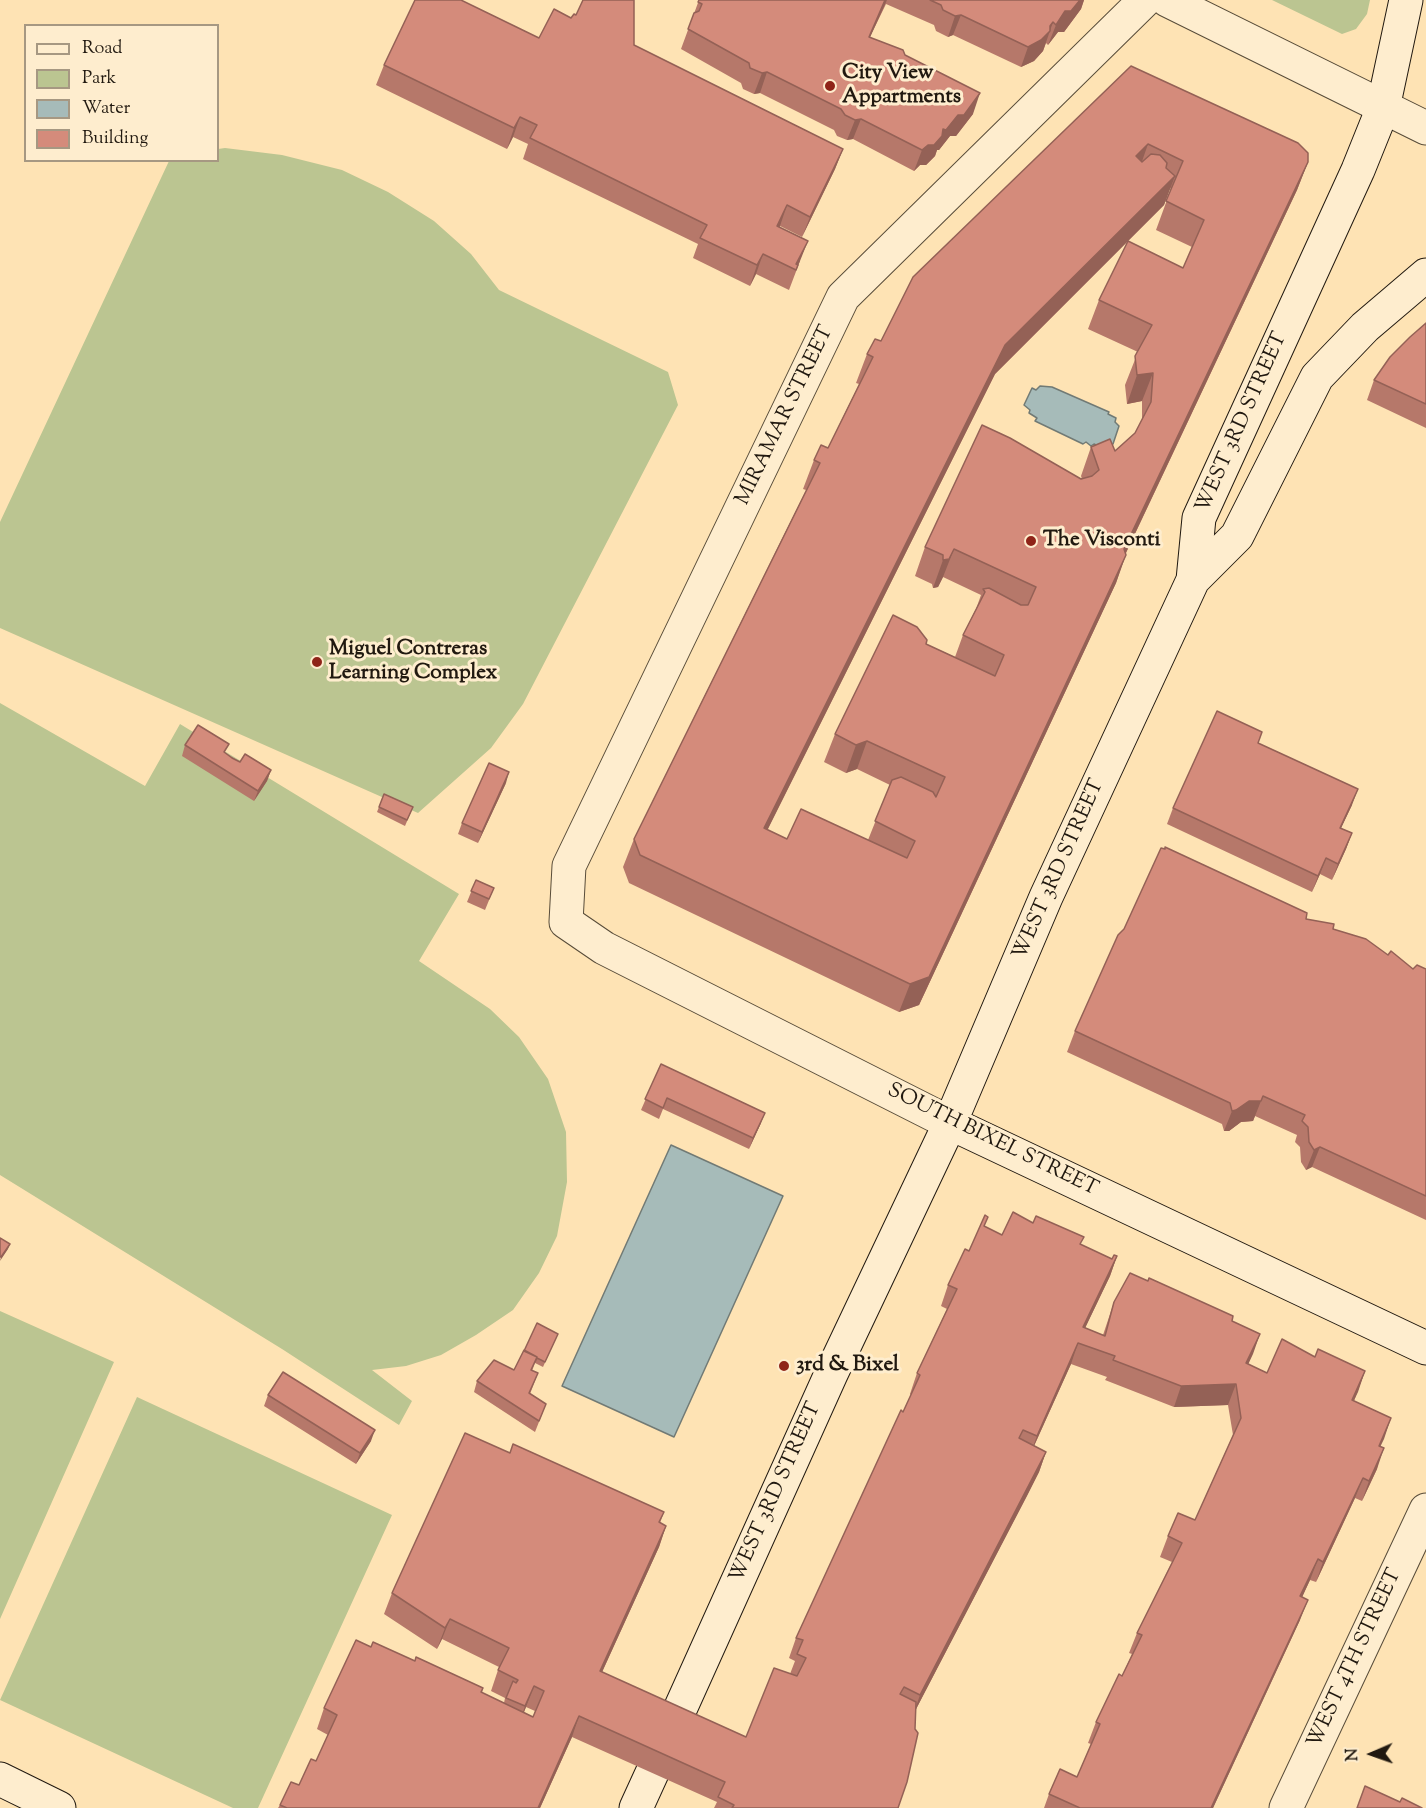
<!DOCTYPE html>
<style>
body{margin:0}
#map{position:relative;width:1426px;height:1808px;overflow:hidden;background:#fee3b4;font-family:"Sorts Mill Goudy",serif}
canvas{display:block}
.legend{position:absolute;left:24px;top:24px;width:195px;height:138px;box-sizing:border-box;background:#feedce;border:2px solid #a69882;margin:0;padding:8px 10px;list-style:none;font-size:18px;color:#211910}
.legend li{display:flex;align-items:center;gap:12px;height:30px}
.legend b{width:30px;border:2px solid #a69882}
.north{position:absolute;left:1342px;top:1724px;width:60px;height:60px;-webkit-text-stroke:4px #feedce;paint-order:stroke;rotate:268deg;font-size:16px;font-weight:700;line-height:24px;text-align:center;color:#211910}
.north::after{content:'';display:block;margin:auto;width:21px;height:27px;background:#211910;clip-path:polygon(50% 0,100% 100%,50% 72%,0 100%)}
</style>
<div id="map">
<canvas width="1426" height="1808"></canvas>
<ul class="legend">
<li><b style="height:8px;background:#feedce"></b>Road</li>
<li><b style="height:16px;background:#bbc591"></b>Park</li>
<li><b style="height:16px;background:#a6bbb9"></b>Water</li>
<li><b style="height:16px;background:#d48b7b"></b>Building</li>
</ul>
<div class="north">N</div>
</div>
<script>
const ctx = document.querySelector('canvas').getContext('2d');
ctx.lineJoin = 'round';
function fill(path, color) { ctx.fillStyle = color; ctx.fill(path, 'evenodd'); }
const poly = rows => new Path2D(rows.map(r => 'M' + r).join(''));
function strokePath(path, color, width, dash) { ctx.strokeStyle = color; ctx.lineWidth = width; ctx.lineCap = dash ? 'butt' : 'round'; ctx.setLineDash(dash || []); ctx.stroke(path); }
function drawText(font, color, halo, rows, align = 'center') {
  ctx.font = font + ' "Sorts Mill Goudy",serif'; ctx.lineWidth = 6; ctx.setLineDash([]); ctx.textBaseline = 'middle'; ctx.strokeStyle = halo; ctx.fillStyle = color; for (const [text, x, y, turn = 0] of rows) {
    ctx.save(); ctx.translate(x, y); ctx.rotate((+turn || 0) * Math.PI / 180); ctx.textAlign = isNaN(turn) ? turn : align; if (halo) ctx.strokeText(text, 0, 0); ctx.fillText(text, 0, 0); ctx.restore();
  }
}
const green = poly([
 [1272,0,1370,0,1367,14,1356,29,1342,34],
 [225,148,282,155,342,170,388,192,434,221,471,254,499,290,668,372,678,405,523,704,491,748,418,813,0,628,0,522,169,161,218,160,218,149],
 [0,703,145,786,180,724,459,894,419,961,490,1009,519,1037,548,1079,566,1132,567,1182,557,1236,539,1273,513,1310,476,1335,441,1355,406,1366,372,1370,412,1401,399,1425,282,1349,0,1175],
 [0,1311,114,1362,0,1619],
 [137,1397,392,1515,258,1808,233,1808,0,1700]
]);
const water = poly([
 [1040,386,1052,387,1109,412,1108,414,1116,418,1115,422,1119,426,1113,444,1100,447,1094,444,1091,446,1086,442,1083,444,1035,421,1037,418,1029,413,1030,410,1024,405,1032,388,1036,390,1040,386],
 [671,1145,783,1196,674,1437,562,1386,671,1145]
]);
const street = poly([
 [1167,0,1426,128],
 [950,1123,604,948,566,922,569,866,843,297,1145,0],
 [1286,1808,1426,1510]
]);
const secondary = poly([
 [1193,580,1237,536,1317,377,1365,327,1426,275],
 [950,1123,1426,1348],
 [672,1727,831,1374,950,1123,1046,897,1193,580,1199,518,1358,170,1383,108,1406,0],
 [0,1779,59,1808],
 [636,1808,652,1773]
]);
const wall = poly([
 [699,0,1084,0,1081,9,1064,32,1058,32,1048,45,1046,43,1043,51,1034,61,1021,67,953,35,948,37,936,31,934,25,886,4,870,37,905,55,973,114,956,136,950,136,939,150,937,150,935,156,926,165,920,165,914,171,853,139,847,140,837,136,834,130,760,93,754,94,743,89,741,83,681,49],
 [539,38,634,45,843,149,835,169,802,237,780,226,779,227,800,261,789,290,756,274,750,286,693,258,698,244,523,159,528,144,513,137,507,149,376,85,384,65],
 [1131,66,1308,162,1297,190,1126,553,1116,583,919,1005,899,1012,629,883,623,867,634,839,806,490,803,489,814,460,828,448,859,384,856,383,867,354,881,341],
 [1170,188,1171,189,1156,230,1192,247,1183,268,1099,300,1088,329,1138,352,1125,385,1127,404,1142,401,1142,420,1135,433,1115,451,1091,447,1081,476,1082,479,925,547,915,576,932,584,933,588,938,587,943,577,981,595,976,609,963,635,955,657,926,644,835,734,824,762,846,773,857,769,890,785,868,840,787,839,767,830,995,374,1164,205],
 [1426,323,1426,428,1367,400,1374,380],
 [1258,743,1352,805,1341,828,1352,833,1346,849,1332,880,1320,874,1312,892,1167,824,1173,808],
 [185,745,226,753,240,762,271,770,267,781,254,801,182,756],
 [506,783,478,843,458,834,462,823],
 [384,794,413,807,405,826,377,812],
 [476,880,494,888,485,910,467,902],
 [1306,919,1333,929,1388,955,1413,969,1426,969,1426,1220,1312,1167,1306,1170,1301,1162,1300,1147,1295,1142,1297,1135,1255,1116,1253,1121,1241,1122,1229,1131,1224,1131,1222,1124,1067,1052,1075,1031],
 [661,1064,761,1123,749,1149,663,1109,659,1119,641,1110],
 [1033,1223,1112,1259,1117,1256,1110,1276,1085,1328,1103,1335,1114,1302,1232,1321,1260,1334,1248,1364,1267,1373,1315,1357,1365,1371,1354,1401,1391,1418,1380,1446,1377,1469,1362,1501,1355,1498,1316,1582,1310,1580,1302,1597,1300,1620,1213,1808,1044,1808,1049,1794,1077,1777,1091,1744,1088,1743,1096,1722,1122,1676,1132,1654,1129,1653,1137,1633,1172,1562,1160,1557,1168,1536,1195,1520,1233,1435,1228,1405,1174,1407,1105,1380,1107,1377,1071,1364,1034,1446,1046,1452,1039,1472,916,1709,898,1808,714,1808,717,1802,572,1737,540,1808,278,1808,280,1805,299,1785,316,1761,328,1735,317,1729,324,1708,371,1647,415,1661,483,1688,482,1693,504,1703,505,1698,491,1691,499,1667,442,1639,437,1649,384,1614,392,1593,510,1453,664,1512,660,1523,666,1526,659,1547,602,1672,746,1737,790,1674,795,1661,789,1658,796,1638,911,1395,910,1394,917,1373,947,1309,941,1306,948,1285,985,1227,1002,1235],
 [526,1707,535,1711,533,1717,524,1712],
 [558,1334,543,1367,535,1363,532,1371,538,1373,530,1394,546,1404,535,1432,474,1392,477,1381,514,1370],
 [268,1395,371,1441,356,1464,264,1406]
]);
const shadedWall = poly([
 [885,0,887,0,861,57,869,37],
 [1080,0,1084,0,1081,9,1064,32,1058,32,1048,45,1056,25,1065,11],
 [961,15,953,35,948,37,955,16],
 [1053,22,1043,51,1034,61,1021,67,1028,47],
 [767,72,760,93,754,94,762,73],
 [980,93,973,114,956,136,950,136,939,150,937,150,935,156,926,165,920,165,914,171,922,150],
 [520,117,513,137,507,149,514,128],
 [861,119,853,139,847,140,855,120],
 [1148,144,1138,173,1136,156],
 [843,149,835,169,802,237,810,217],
 [1308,162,1297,190,1114,578,1124,549],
 [1175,176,1164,205,995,374,754,857,764,828,1005,345],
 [787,205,780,226,770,246,777,226],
 [808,241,800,261,796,270,796,264],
 [763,254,756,274,750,286,757,265],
 [1153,373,1142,401,1127,404,1137,375],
 [954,549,943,577,938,587,933,588,943,560],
 [1126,555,1116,583,919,1005,899,1012,910,984],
 [867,741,857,769,846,773,856,745],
 [271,770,267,781,254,801,258,791],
 [509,772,506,783,478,843,482,832],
 [1358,789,1352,805,1334,843,1340,828],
 [1352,833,1346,849,1332,880,1338,864],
 [1326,858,1320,874,1312,892,1318,876],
 [1263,1096,1253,1121,1241,1122,1229,1131,1224,1131,1232,1111,1249,1101],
 [765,1113,761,1123,749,1149,753,1138],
 [1320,1147,1312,1167,1306,1170,1314,1150],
 [10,1244,8,1249,0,1261,1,1257],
 [1117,1256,1110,1276,1076,1347,1083,1327],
 [1260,1334,1253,1354,1239,1384,1246,1363],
 [1078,1343,1071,1364,1029,1457,1037,1436],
 [1365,1371,1358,1392,1344,1421,1352,1400],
 [1236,1384,1228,1405,1174,1407,1181,1386],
 [1391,1418,1384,1439,1371,1466,1379,1446],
 [375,1430,371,1441,356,1464,360,1453],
 [1384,1448,1377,1469,1362,1501,1369,1481],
 [1046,1452,1039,1472,1027,1496,913,1715,920,1695],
 [1363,1478,1355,1498,1316,1582,1323,1562],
 [666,1526,659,1547,593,1692,600,1671],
 [1318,1559,1310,1580,1293,1617,1300,1596],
 [1308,1600,1300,1620,1213,1808,1211,1808],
 [450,1619,442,1639,437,1649,445,1628],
 [534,1686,526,1707,518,1727,525,1706],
 [579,1716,572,1737,540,1808,538,1808]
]);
const building = poly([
 [415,0,461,0,539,38,554,9,571,18,574,14,576,15,583,0,634,0,634,45,843,149,810,217,787,205,777,226,808,241,796,264,798,265,796,270,763,254,757,265,700,238,707,225,530,138,537,125,520,117,514,128,384,65,415,0],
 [699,0,885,0,869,37,903,50,905,55,980,93,964,115,958,115,946,130,943,129,942,136,934,145,928,145,922,150,861,119,855,120,845,115,841,109,767,72,762,73,750,68,749,63,688,29,694,13,699,11,702,4,698,2,699,0],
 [930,0,1080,0,1071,11,1065,11,1056,25,1053,22,1050,26,1050,31,1041,40,1028,47,961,15,955,16,943,10,941,5,930,0],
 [1131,66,1298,143,1308,153,1308,162,1124,549,1126,555,929,977,910,984,640,855,634,839,820,463,814,460,821,445,828,448,873,357,867,354,875,339,881,341,913,277,1131,66],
 [1148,144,1183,161,1166,201,1204,220,1183,268,1128,241,1099,300,1152,325,1135,356,1137,375,1153,373,1151,402,1135,433,1115,451,1110,439,1091,447,1099,470,1092,476,1081,479,1010,438,982,425,925,547,943,555,943,560,949,559,954,549,1036,587,1028,605,1021,605,989,588,983,589,985,592,963,635,1004,655,995,676,926,644,927,640,917,627,893,615,835,734,856,745,867,741,945,777,936,797,933,792,901,777,892,780,875,821,915,841,907,858,801,809,787,839,764,828,1005,345,1175,176,1166,168,1167,163,1160,155,1151,154,1142,162,1136,156,1148,144],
 [1426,323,1426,404,1374,380,1390,357,1410,337,1426,323],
 [1217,711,1262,732,1258,743,1358,789,1340,828,1352,833,1338,864,1326,858,1318,876,1173,808,1217,711],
 [198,725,229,744,224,752,232,758,240,762,245,754,271,770,258,791,185,745,198,725],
 [489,763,509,772,482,832,462,823,489,763],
 [384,794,413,807,407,820,379,807,384,794],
 [1165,847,1307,913,1306,919,1334,924,1333,929,1366,939,1388,955,1391,951,1413,969,1417,965,1426,969,1426,1196,1320,1147,1314,1150,1309,1142,1308,1127,1302,1121,1305,1115,1263,1096,1261,1101,1249,1101,1236,1110,1232,1111,1230,1103,1075,1031,1118,935,1124,929,1161,848,1165,849,1165,847],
 [476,880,494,888,489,899,471,891,476,880],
 [661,1064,765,1113,753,1138,667,1098,663,1108,645,1099,661,1064],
 [1013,1212,1033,1223,1036,1216,1084,1237,1080,1244,1112,1259,1114,1255,1117,1256,1083,1327,1105,1336,1114,1302,1130,1273,1148,1281,1149,1278,1233,1316,1232,1321,1260,1334,1246,1363,1267,1373,1282,1339,1315,1357,1318,1349,1365,1371,1352,1400,1391,1418,1379,1446,1384,1448,1369,1481,1363,1478,1323,1562,1318,1559,1300,1596,1308,1600,1211,1808,1080,1808,1049,1794,1060,1769,1077,1777,1100,1724,1096,1722,1119,1674,1122,1676,1142,1635,1137,1633,1182,1543,1168,1536,1178,1513,1195,1520,1241,1418,1236,1384,1181,1386,1113,1360,1115,1356,1078,1343,1037,1436,1023,1430,1019,1438,1046,1452,1034,1475,920,1695,904,1687,900,1694,916,1702,915,1729,918,1733,907,1782,898,1808,732,1808,734,1805,718,1797,725,1782,579,1716,538,1808,287,1808,280,1805,291,1782,299,1785,311,1759,316,1761,337,1715,324,1708,356,1640,371,1647,373,1642,415,1661,416,1657,483,1688,481,1692,533,1717,544,1691,534,1686,525,1706,506,1698,513,1681,516,1683,518,1680,498,1670,509,1648,450,1619,445,1628,392,1593,465,1433,510,1453,513,1444,664,1512,659,1522,666,1526,600,1671,746,1737,774,1668,797,1676,806,1658,797,1654,803,1640,796,1638,901,1410,903,1412,920,1375,917,1373,957,1289,948,1285,965,1249,969,1251,985,1215,988,1217,984,1226,1002,1235,1013,1212],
 [0,1238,10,1244,1,1257,0,1257,0,1238],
 [537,1323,558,1334,545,1362,537,1358,535,1362,537,1357,524,1351,537,1323],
 [524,1350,537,1357,531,1370,538,1373,529,1393,546,1404,539,1421,477,1381,494,1360,514,1370,524,1350],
 [283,1372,375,1430,360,1453,268,1395,283,1372],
 [1365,1786,1400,1802,1402,1798,1422,1808,1357,1808,1365,1786]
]);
const markers = [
 [830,86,6,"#8f2418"],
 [1031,541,6,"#8f2418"],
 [317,662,6,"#8f2418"],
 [784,1366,6,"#8f2418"]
];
const poiNames = [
 ["City View",842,74],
 ["Appartments",842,98],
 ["The Visconti",1043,541],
 ["Miguel Contreras",329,650],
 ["Learning Complex",329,674],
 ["3rd & Bixel",796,1366]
];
const streetNames = [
 ["MIRAMAR STREET",786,416,-64],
 ["WEST 3RD STREET",1243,423,-66],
 ["WEST 3RD STREET",1060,870,-66],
 ["SOUTH BIXEL STREET",992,1141,26],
 ["WEST 3RD STREET",777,1493,-66],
 ["WEST 4TH STREET",1356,1659,-65]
];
fill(green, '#bbc591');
fill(water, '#a6bbb9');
strokePath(water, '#717a75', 1.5);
strokePath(street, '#584c39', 35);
strokePath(secondary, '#211910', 35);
strokePath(street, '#feedce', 33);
strokePath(secondary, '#feedce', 33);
fill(wall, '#b6786a');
fill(shadedWall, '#946156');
fill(building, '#d48b7b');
strokePath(building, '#946156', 1.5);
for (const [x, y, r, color] of markers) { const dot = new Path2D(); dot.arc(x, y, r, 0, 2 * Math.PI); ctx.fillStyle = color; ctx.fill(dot); strokePath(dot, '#feedce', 2); }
drawText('bold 21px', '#211910', '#feedce', poiNames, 'left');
drawText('21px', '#211910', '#feedce', streetNames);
</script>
